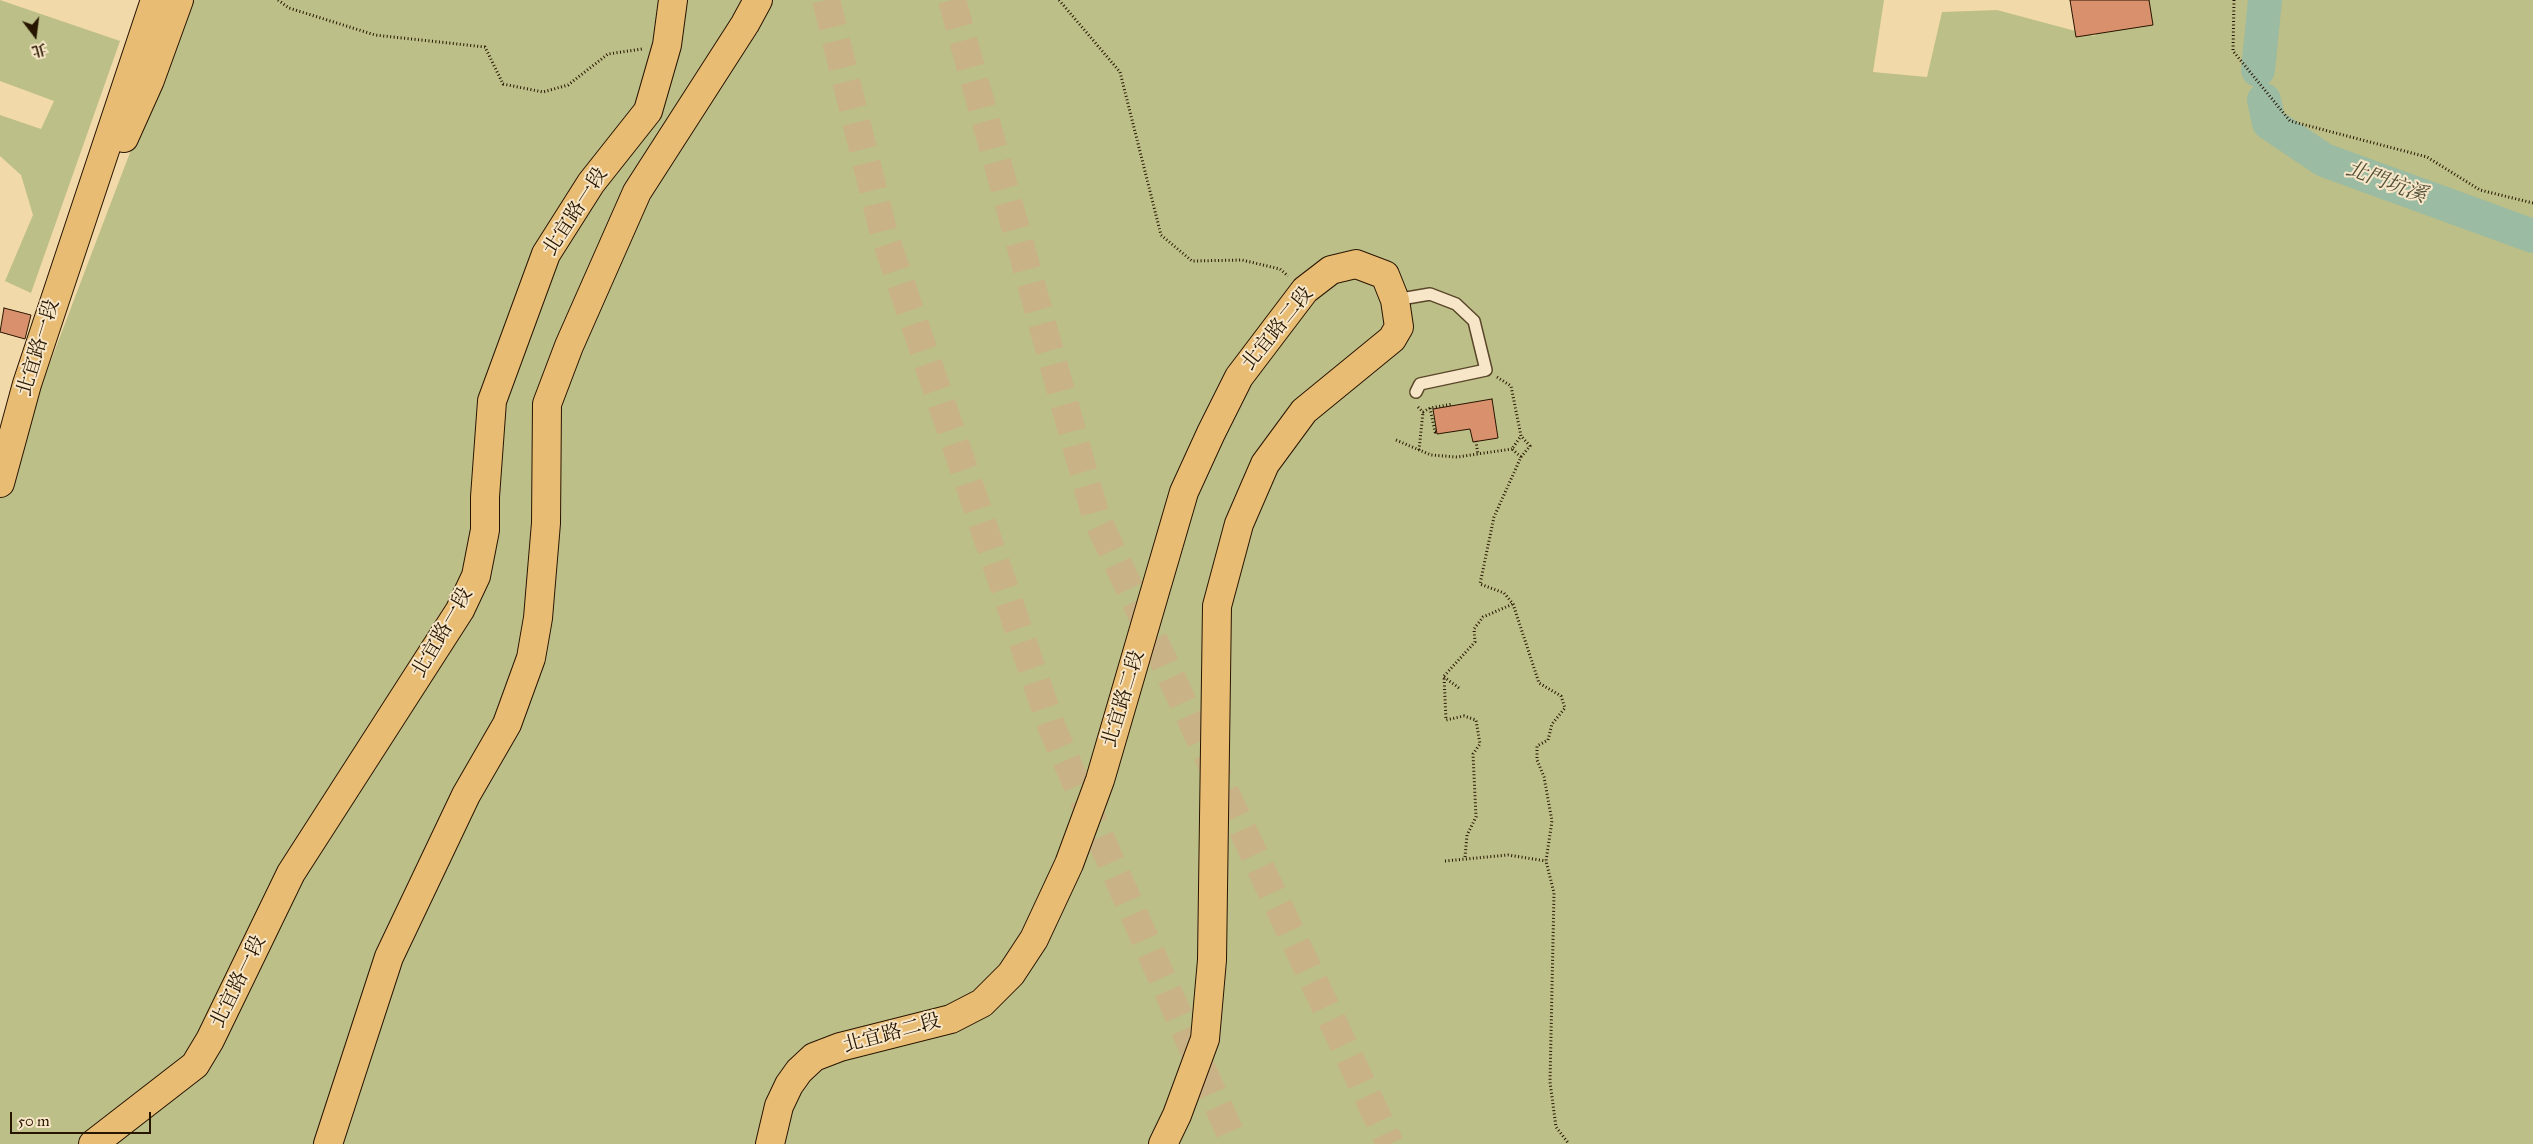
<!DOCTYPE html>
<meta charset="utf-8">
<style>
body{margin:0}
#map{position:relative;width:2533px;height:1144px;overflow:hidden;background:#f2d9a9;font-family:"IM FELL Great Primer","Noto Serif TC",serif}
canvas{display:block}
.north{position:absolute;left:10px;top:10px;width:50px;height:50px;-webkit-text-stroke:4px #f7e6c7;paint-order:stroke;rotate:165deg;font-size:14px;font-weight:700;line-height:20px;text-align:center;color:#281500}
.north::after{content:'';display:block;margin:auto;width:18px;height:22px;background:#281500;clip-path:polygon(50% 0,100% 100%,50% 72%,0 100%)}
.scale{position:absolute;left:10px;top:1112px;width:141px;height:22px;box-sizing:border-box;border:2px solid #281500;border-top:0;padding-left:6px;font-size:15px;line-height:18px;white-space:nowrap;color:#281500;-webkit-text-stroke:4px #f7e6c7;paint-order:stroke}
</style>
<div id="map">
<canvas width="2533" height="1144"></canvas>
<div class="north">北</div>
<div class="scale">50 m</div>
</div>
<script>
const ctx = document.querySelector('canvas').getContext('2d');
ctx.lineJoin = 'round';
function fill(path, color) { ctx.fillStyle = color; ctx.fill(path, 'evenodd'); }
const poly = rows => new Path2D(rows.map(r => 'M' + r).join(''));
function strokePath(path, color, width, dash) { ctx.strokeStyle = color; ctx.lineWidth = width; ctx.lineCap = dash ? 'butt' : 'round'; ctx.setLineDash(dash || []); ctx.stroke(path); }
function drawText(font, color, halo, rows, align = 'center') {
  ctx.font = font + ' "IM FELL Great Primer","Noto Serif TC",serif'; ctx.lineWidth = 4; ctx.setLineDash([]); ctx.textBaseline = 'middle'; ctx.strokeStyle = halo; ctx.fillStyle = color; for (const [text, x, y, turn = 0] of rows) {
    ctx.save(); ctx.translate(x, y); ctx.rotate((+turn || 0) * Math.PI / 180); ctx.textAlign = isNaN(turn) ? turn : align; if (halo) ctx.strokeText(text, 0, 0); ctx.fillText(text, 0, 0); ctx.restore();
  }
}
const green = poly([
 [0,0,120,41,31,293,5,281,33,215,21,175,0,156,0,115,41,129,54,101,0,81],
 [188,0,1884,0,1873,72,1927,77,1942,12,1997,10,2094,36,2133,0,2533,0,2533,1144,0,1144,0,450,45,376]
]);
const river = poly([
 [2258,70,2265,0],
 [2264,100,2269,123,2324,160,2533,236]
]);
const building = poly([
 [2070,0,2149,0,2153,25,2076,37,2070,0],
 [4,308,31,315,25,339,0,332,4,308],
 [1492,399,1498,438,1473,442,1470,429,1437,434,1433,409,1492,399]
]);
const motorwayTunnel = poly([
 [826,0,884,234,1052,728,1235,1144],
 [952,0,1096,517,1390,1144]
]);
const path = poly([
 [278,0,289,8,375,35,485,47,503,84,543,92,568,85,608,54,642,49],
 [1059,0,1120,72,1161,235,1192,261,1242,260,1280,269,1288,276],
 [2234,0,2233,51,2290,121,2427,157,2480,190,2533,203],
 [1497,377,1511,386,1521,436,1512,449,1521,457,1494,517,1480,584,1504,593,1513,604,1539,683,1561,696,1565,708,1552,724,1548,740,1537,746,1537,760,1544,777,1552,821,1546,861,1554,893,1550,1082,1556,1127,1569,1144],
 [1418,407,1423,412,1430,408,1453,404],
 [1430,408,1435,432,1437,432],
 [1396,440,1431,455,1457,457,1512,449],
 [1476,441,1478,455],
 [1419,450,1423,412],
 [1521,457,1530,446,1521,436],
 [1444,677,1459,688],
 [1465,857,1467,835,1476,817,1473,754,1480,744,1476,720,1464,716,1446,720,1444,676,1475,642,1474,629,1483,617,1513,604],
 [1445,861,1508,855,1546,861]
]);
const service = poly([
 [1395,300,1430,294,1456,304,1474,321,1486,370,1420,384,1416,392]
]);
const primary = poly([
 [124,138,150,80,179,0],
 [0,483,27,384,155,0],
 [93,1144,195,1065,210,1040,291,873,460,610,476,576,485,530,485,497,492,401,546,254,591,183,648,111,667,45,673,0],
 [328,1144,389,957,466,795,507,724,531,658,538,618,546,523,547,404,569,346,637,192,745,24,758,0],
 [770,1144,779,1106,789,1085,799,1071,814,1057,840,1047,951,1019,982,1003,1011,974,1034,939,1069,864,1100,780,1184,492,1211,433,1239,377,1305,290,1331,270,1356,264,1385,275,1395,300,1399,327,1392,339,1304,411,1265,464,1239,524,1217,606,1212,960,1205,1039,1177,1115,1163,1144]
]);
const streetNames = [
 ["北宜路一段",576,212,-57],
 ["北宜路二段",1278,329,-51],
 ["北宜路一段",39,348,-73],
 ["北宜路一段",443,633,-60],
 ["北宜路二段",1124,699,-73],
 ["北宜路一段",239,982,-64],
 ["北宜路二段",892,1034,-15]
];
const waterNames = [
 ["北門坑溪",2386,183,20]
];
fill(green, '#bcbf87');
strokePath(river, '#9cbba3', 34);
fill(building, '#d9916d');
strokePath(building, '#281500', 1);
strokePath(motorwayTunnel, '#cab287', 28, [28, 14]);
strokePath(service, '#5a462a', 14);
strokePath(primary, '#281500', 30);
strokePath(path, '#281500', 3, [1, 2.5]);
strokePath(service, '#f7e6c7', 11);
strokePath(primary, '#e9bc74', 28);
drawText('20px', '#281500', '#f7e6c7', streetNames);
drawText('italic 21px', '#514f39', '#f7e6c7', waterNames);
</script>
